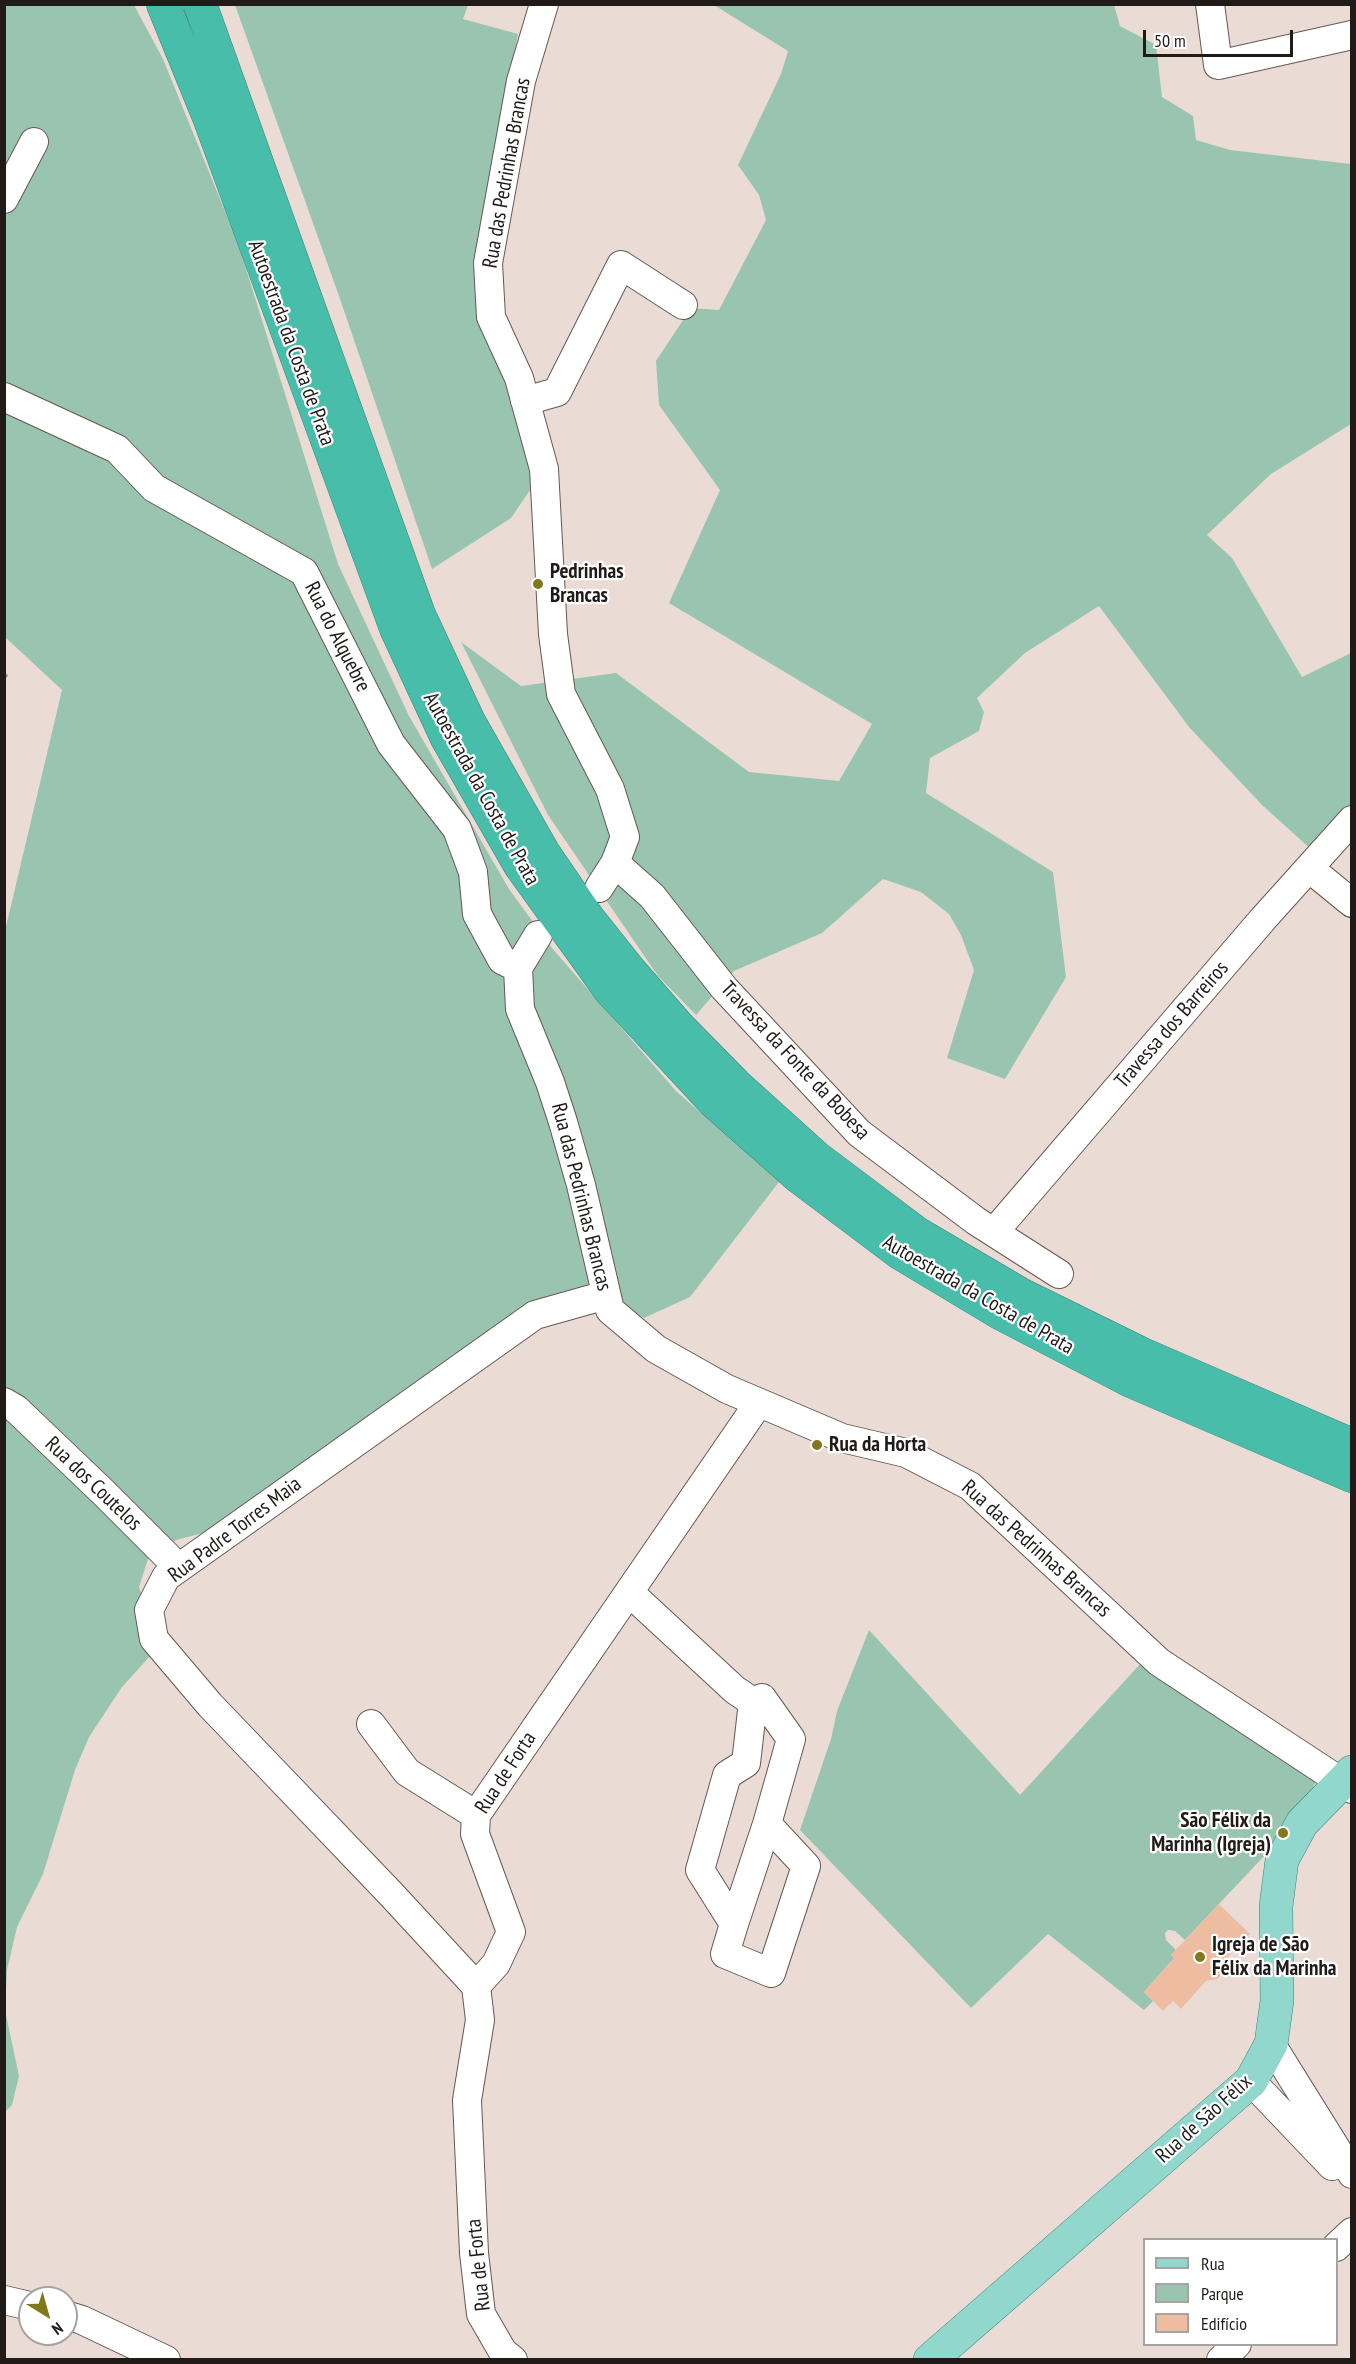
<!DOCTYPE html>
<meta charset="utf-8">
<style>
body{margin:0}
#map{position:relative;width:1356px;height:2364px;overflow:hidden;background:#eadcd5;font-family:"PT Sans Narrow",sans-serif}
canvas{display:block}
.frame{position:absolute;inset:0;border:6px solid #201b19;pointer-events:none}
.legend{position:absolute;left:1143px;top:2238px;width:195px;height:108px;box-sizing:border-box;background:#fff;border:2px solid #a6a4a3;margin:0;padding:8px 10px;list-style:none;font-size:18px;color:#201b19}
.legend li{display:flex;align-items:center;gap:12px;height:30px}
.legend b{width:30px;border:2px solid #a6a4a3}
.north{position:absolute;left:18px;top:2286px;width:60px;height:60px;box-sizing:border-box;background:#fff;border:2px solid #a6a4a3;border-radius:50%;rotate:143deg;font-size:16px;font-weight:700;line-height:24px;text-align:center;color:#201b19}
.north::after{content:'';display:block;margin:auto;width:21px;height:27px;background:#81781c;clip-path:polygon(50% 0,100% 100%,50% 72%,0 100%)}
.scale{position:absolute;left:1143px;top:30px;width:150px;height:27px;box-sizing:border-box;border:3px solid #201b19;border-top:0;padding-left:8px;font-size:18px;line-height:21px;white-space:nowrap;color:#201b19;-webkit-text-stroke:4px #fff;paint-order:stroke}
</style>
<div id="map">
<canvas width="1356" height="2364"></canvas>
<div class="frame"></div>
<ul class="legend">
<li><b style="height:8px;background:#91d7cc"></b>Rua</li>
<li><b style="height:16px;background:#99c5b0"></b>Parque</li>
<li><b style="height:16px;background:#eebda1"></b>Edifício</li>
</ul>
<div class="north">N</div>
<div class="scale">50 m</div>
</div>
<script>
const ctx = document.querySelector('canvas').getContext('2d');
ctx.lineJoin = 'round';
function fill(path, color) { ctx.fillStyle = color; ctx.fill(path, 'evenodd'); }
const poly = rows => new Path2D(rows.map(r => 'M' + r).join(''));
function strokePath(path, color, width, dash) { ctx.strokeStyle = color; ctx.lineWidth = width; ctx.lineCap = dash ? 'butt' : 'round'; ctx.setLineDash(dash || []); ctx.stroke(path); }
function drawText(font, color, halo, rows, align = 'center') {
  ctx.font = font + ' "PT Sans Narrow",sans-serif'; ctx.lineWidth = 4.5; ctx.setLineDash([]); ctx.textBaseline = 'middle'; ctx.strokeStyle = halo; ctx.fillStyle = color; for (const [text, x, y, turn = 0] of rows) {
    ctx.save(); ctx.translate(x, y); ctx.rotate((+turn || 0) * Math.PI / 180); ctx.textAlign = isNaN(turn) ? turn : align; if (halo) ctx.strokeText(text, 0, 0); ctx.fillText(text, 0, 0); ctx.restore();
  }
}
const green = poly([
 [5,5,134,5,163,59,238,243,338,564,409,716,509,889,552,948,676,1091,779,1182,690,1297,644,1318,615,1301,556,1298,207,1532,176,1540,148,1559,139,1587,150,1619,152,1654,122,1687,89,1737,75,1770,43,1874,17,1927,7,1970,5,2010,19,2076,12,2105,5,2112,4,935,62,690,5,637],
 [235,5,468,5,463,19,518,34,476,256,543,471,511,518,432,569,339,296],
 [714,5,1114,5,1120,26,1156,45,1162,97,1193,116,1196,140,1230,150,1351,164,1351,424,1271,474,1207,535,1232,558,1302,677,1351,653,1351,809,1313,851,1262,805,1189,727,1099,606,1025,653,977,698,984,712,979,731,930,758,926,793,1053,872,1066,977,1005,1079,947,1058,974,970,961,935,949,914,921,892,883,879,822,933,734,971,696,1015,658,976,548,815,461,642,521,686,616,673,749,772,839,781,872,724,669,603,720,490,659,405,656,361,691,308,719,310,766,220,759,195,738,165,781,74,788,51],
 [869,1630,1020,1795,1142,1662,1318,1778,1307,1798,1267,1853,1185,1940,1175,1931,1168,1930,1165,1933,1166,1940,1176,1950,1171,1955,1174,1958,1144,1992,1153,2001,1144,2010,1048,1934,971,2008,800,1830,831,1739,837,1711]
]);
const building = poly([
 [1219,1904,1250,1934,1221,1964,1221,1975,1217,1979,1206,1981,1181,2009,1173,2001,1163,2011,1144,1992,1174,1958,1171,1955]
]);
const path = poly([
 [4,674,7,677]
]);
const minor = poly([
 [544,4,521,81,488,263,491,317,519,378,544,469,553,634,561,694,610,789,625,837,615,863,599,888],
 [1210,4,1218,65,1352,35],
 [4,199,34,142],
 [4,397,117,449,154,488,304,572,391,744,457,829,473,872,477,914,502,960,518,968],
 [525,401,557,392,621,265,683,305],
 [615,863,652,896,724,988,859,1133,976,1221,1059,1274],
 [1309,868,1352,903],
 [538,935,518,968,520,1009,550,1082,563,1122,581,1185,610,1310,656,1349,727,1389,842,1438,906,1453,970,1486,1159,1662,1352,1789],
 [994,1232,1263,919,1352,820],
 [4,1402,16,1409,104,1493,179,1568],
 [629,1592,735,1690,753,1702,746,1763,727,1775,700,1870,734,1924,725,1954,771,1973,806,1866,767,1824],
 [371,1724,407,1772,476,1815],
 [734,1924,767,1824,791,1739,762,1698,753,1702],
 [476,1986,391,1894,210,1705,154,1639,149,1610,166,1577,535,1315,606,1295],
 [476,1986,496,1964,511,1932,475,1834,476,1815,758,1404],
 [476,1986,480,2020,467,2100,474,2253,481,2314,503,2352,513,2360],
 [1271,2044,1352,2174],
 [1251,2081,1332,2166],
 [1336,2247,1352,2232],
 [4,2300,30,2306],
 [66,2315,82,2320,166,2360],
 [1221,2360,1237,2344]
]);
const major = poly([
 [930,2360,1251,2081,1271,2044,1277,2001,1276,1906,1282,1860,1302,1823,1352,1772]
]);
const highway = poly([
 [163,4,209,117,396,628,447,738,520,865,610,990,713,1101,799,1177,900,1253,1000,1313,1131,1381,1352,1476],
 [200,4,419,615,469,722,543,852,588,918,631,972,678,1026,735,1084,817,1158,918,1234,1020,1294,1142,1354,1352,1445]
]);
const markers = [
 [538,584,6,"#81781c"],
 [817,1445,6,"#81781c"],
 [1283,1833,6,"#81781c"],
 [1200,1957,6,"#81781c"]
];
const streetNames = [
 ["Rua das Pedrinhas Brancas",507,173,-80],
 ["Autoestrada da Costa de Prata",291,343,70],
 ["Rua do Alquebre",337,637,63],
 ["Autoestrada da Costa de Prata",481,789,61],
 ["Travessa dos Barreiros",1172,1025,-49],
 ["Travessa da Fonte da Bobesa",795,1061,47],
 ["Rua das Pedrinhas Brancas",581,1197,76],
 ["Autoestrada da Costa de Prata",978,1295,30],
 ["Rua dos Coutelos",93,1484,44],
 ["Rua Padre Torres Maia",235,1530,-37],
 ["Rua das Pedrinhas Brancas",1036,1549,42],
 ["Rua de Forta",506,1773,-57],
 ["Rua de São Félix",1204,2119,-42],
 ["Rua de Forta",479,2265,-96]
];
const poiNames = [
 ["Pedrinhas",550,572],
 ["Brancas",550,596],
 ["Rua da Horta",829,1445],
 ["São Félix da",1271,1821,"right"],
 ["Marinha (Igreja)",1271,1845,"right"],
 ["Igreja de São",1212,1945],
 ["Félix da Marinha",1212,1969]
];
fill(green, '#99c5b0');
fill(building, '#eebda1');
strokePath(minor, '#645953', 30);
strokePath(major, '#3a8477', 34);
strokePath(highway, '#3a8477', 34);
strokePath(path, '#a39893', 4, [4.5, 3]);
strokePath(minor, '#fff', 28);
strokePath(major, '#91d7cc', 33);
strokePath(highway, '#48bdaa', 33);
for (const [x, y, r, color] of markers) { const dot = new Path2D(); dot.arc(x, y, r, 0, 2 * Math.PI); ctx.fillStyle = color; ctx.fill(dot); strokePath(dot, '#fff', 2); }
drawText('21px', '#201b19', '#fff', streetNames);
drawText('bold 21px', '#201b19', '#fff', poiNames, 'left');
</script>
